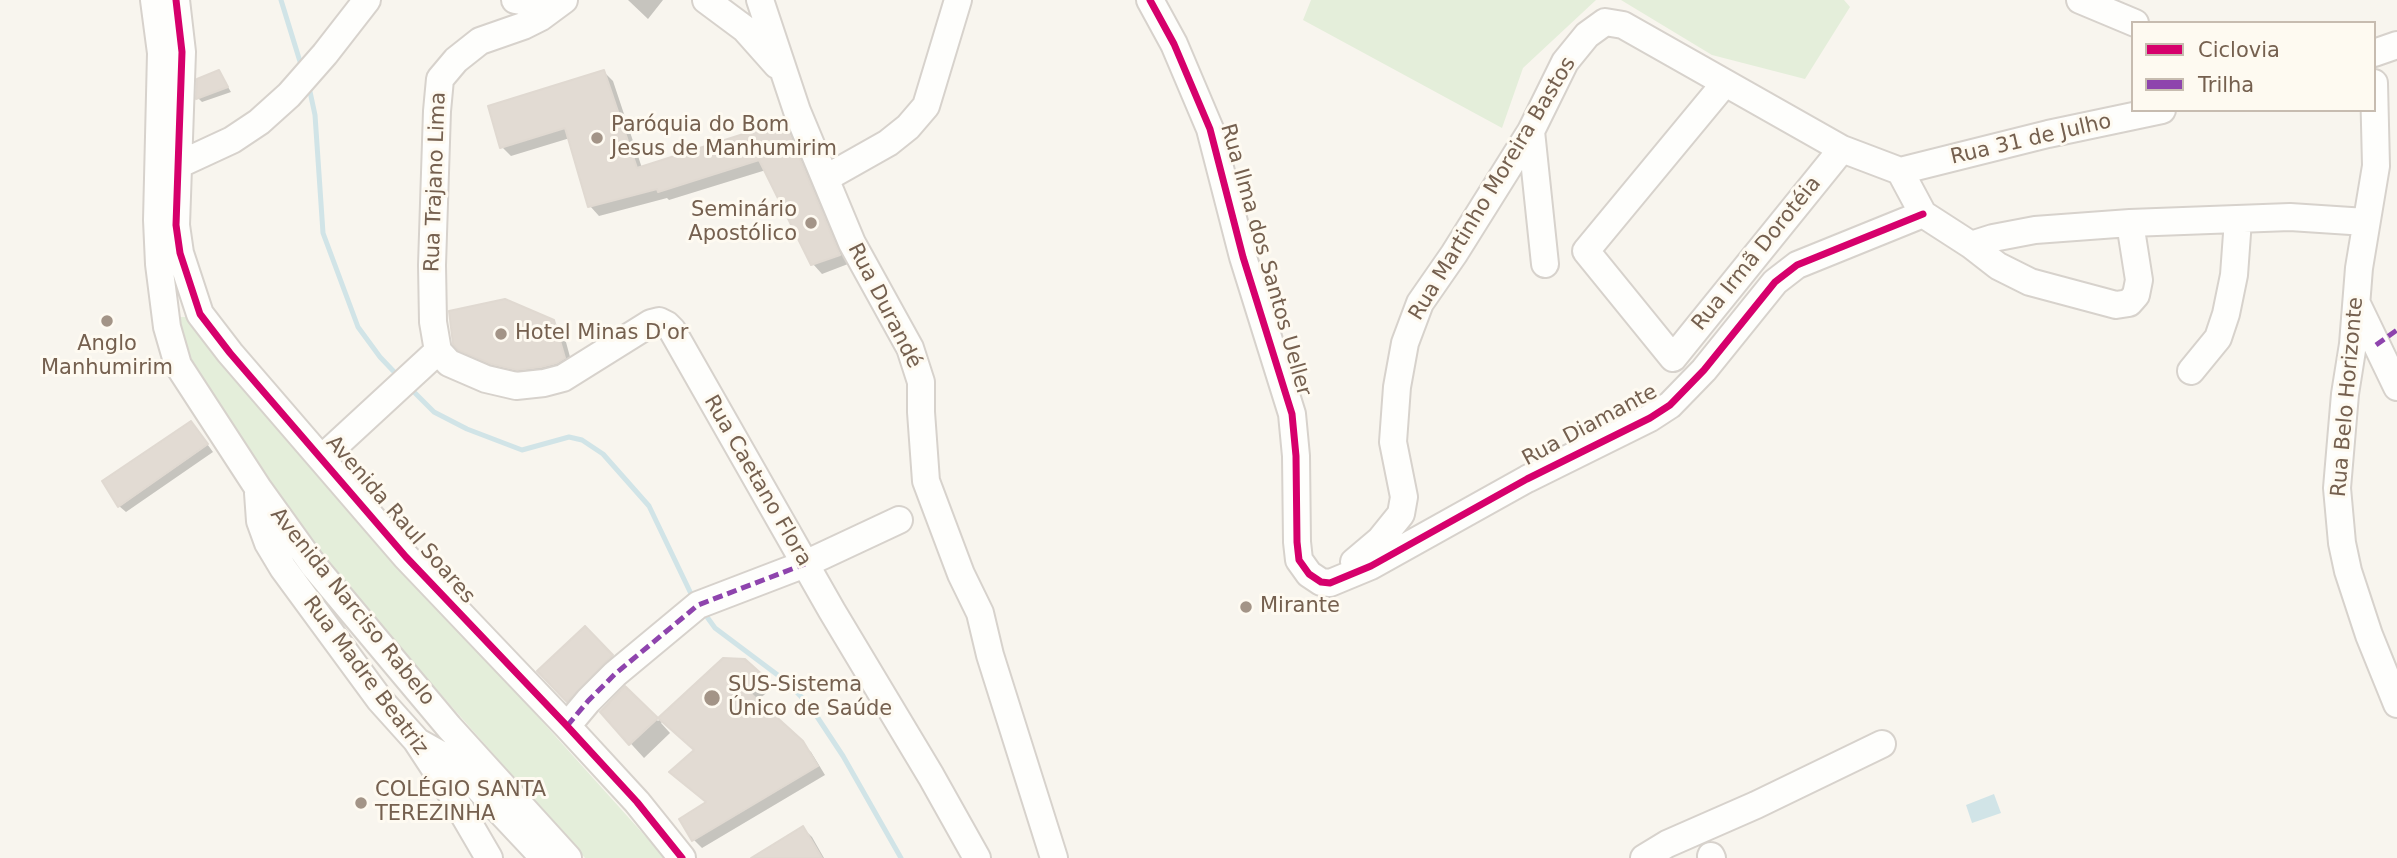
<!DOCTYPE html>
<meta charset="utf-8">
<style>
body{margin:0}
#map{position:relative;width:2397px;height:858px;overflow:hidden;background:#f8f5ee;font-family:"DejaVu Sans",sans-serif}
canvas{display:block}
.legend{position:absolute;left:2131px;top:21px;width:245px;height:91px;box-sizing:border-box;background:#fefaf1;border:2px solid #c7bcb0;margin:0;padding:9px 12px;list-style:none;font-size:21px;color:#75604f}
.legend li{display:flex;align-items:center;gap:14px;height:35px}
.legend b{width:35px;border:2px solid #c7bcb0}
</style>
<div id="map">
<canvas width="2397" height="858"></canvas>
<ul class="legend">
<li><b style="height:9px;background:#d6006c"></b>Ciclovia</li>
<li><b style="height:9px;background:#8e44ad"></b>Trilha</li>
</ul>
</div>
<script>
const ctx = document.querySelector('canvas').getContext('2d');
ctx.lineJoin = 'round';
function fill(path, color) { ctx.fillStyle = color; ctx.fill(path, 'evenodd'); }
const poly = rows => new Path2D(rows.map(r => 'M' + r).join(''));
function strokePath(path, color, width, dash) { ctx.strokeStyle = color; ctx.lineWidth = width; ctx.lineCap = dash ? 'butt' : 'round'; ctx.setLineDash(dash || []); ctx.stroke(path); }
function drawText(font, color, halo, rows, align = 'center') {
  ctx.font = font + ' "DejaVu Sans",sans-serif'; ctx.lineWidth = 6; ctx.setLineDash([]); ctx.textBaseline = 'middle'; ctx.strokeStyle = halo; ctx.fillStyle = color; for (const [text, x, y, turn = 0] of rows) {
    ctx.save(); ctx.translate(x, y); ctx.rotate((+turn || 0) * Math.PI / 180); ctx.textAlign = isNaN(turn) ? turn : align; if (halo) ctx.strokeText(text, 0, 0); ctx.fillText(text, 0, 0); ctx.restore();
  }
}
const green = poly([
 [1311,0,1596,0,1523,68,1502,128,1303,20],
 [1621,0,1844,0,1850,7,1805,79,1712,55],
 [180,317,194,317,476,648,665,858,585,858,326,564,269,490,171,331]
]);
const water = poly([
 [1994,794,2001,813,1972,823,1966,805]
]);
const shadow = poly([
 [628,0,663,0,648,19],
 [219,72,231,92,202,102,198,98],
 [604,72,613,81,642,168,784,123,793,132,848,264,822,274,813,264,766,170,669,200,667,198,599,216,590,206,570,138,511,156,502,147],
 [553,321,563,331,573,368,551,376,502,373,470,359,454,343],
 [197,430,213,452,126,512,119,506],
 [585,628,619,663,575,707,540,671],
 [723,660,744,661,773,687,756,702,811,752,825,775,702,848,694,840,708,803,696,750,663,721,661,723,670,733,644,758,602,712,625,688,658,721],
 [803,828,812,837,824,858,754,858]
]);
const stream = poly([
 [281,0,302,68],
 [309,87,315,115,323,233,358,327,380,357,399,377],
 [408,386,434,412,467,429,522,450,569,437,582,440,603,454,649,506,694,600],
 [702,610,715,628,787,682,810,706,843,756,901,858]
]);
const building = poly([
 [219,70,228,87,196,99,197,79,219,70],
 [604,70,637,168,784,121,840,255,811,265,759,160,658,192,657,189,588,207,565,128,500,148,488,106,604,70],
 [505,299,554,320,565,358,557,363,541,367,517,370,491,364,458,350,453,344,449,311,505,299],
 [191,421,208,444,118,507,102,481,191,421],
 [585,626,613,655,567,702,537,671,585,626],
 [723,658,745,659,765,677,749,692,803,741,818,766,692,841,679,819,706,802,669,772,694,750,658,718,723,658],
 [625,686,658,718,629,745,600,712,625,686],
 [803,826,822,858,751,858,803,826]
]);
const minor = poly([
 [154,0,161,53,157,220,159,264,167,327,178,365,258,488,314,566,449,727,568,858],
 [176,0,182,52,176,225,180,253,200,314,230,353,406,557,567,726,637,802,682,858],
 [515,0,527,2,543,0],
 [706,0,745,29,777,65],
 [760,0,797,111,852,243,910,348,921,382,921,412,926,481,961,574,980,613,990,655,1054,858],
 [1150,0,1174,44,1210,129,1243,257,1292,414,1296,456,1297,542,1299,560,1309,574,1321,582,1330,583,1371,566,1527,479,1650,418,1670,405,1704,370,1775,282,1797,265,1923,214],
 [2080,0,2135,23],
 [2374,53,2397,45],
 [1725,83,1586,251,1673,358,1842,149],
 [2374,83,2376,166,2359,268,2353,344,2345,394,2337,488,2342,543,2348,571,2369,635,2397,704],
 [1531,131,1545,264],
 [1900,171,1923,214,1971,245,1998,266,2030,282,2116,305,2129,303,2136,295,2139,280,2130,223],
 [1900,171,2048,134,2162,110],
 [168,173,178,165,232,140,259,122,289,95,325,54,367,0],
 [826,178,888,143,908,127,926,106,958,0],
 [1971,245,1993,238,2035,230,2130,223,2290,217,2366,222],
 [2357,304,2397,387],
 [438,351,449,363,486,379,516,386,544,383,563,378,651,323,659,321,667,325,672,330,832,611,931,776,977,858],
 [438,351,433,322,432,265,437,111,440,79,456,60,480,41,523,26,541,17,564,0],
 [2191,371,2218,338,2226,314,2234,275,2238,220],
 [322,458,438,351],
 [258,493,260,521,268,543,283,568,380,700,416,740,454,798,489,858],
 [1354,562,1380,540,1401,514,1404,497,1393,442,1397,387,1405,343,1420,303,1454,254,1531,131,1565,62,1587,35,1605,22,1623,25,1842,149,1900,171],
 [567,726,588,701,615,674,698,605,805,564,899,520],
 [420,743,454,762,544,858],
 [1711,856,1712,858],
 [1644,858,1667,844,1756,805,1882,744]
]);
const quiet = poly([
 [2376,345,2397,330],
 [567,726,588,701,615,674,698,605,805,564]
]);
const cycleway = poly([
 [176,0,182,52,176,225,180,253,200,314,230,353,406,557,567,726,637,802,682,858],
 [1150,0,1174,44,1210,129,1243,257,1292,414,1296,456,1297,542,1299,560,1309,574,1321,582,1330,583,1371,566,1527,479,1650,418,1670,405,1704,370,1775,282,1797,265,1923,214]
]);
const markers = [
 [597,138,7,"#a39487"],
 [811,223,7,"#a39487"],
 [107,321,7,"#a39487"],
 [501,334,7,"#a39487"],
 [1246,607,7,"#a39487"],
 [712,698,9,"#a39487"],
 [361,803,7,"#a39487"]
];
const poiNames = [
 ["Paróquia do Bom",611,126],
 ["Jesus de Manhumirim",611,150],
 ["Seminário",797,211,"right"],
 ["Apostólico",797,235,"right"],
 ["Hotel Minas D'or",515,334],
 ["Anglo",107,345,"center"],
 ["Manhumirim",107,369,"center"],
 ["Mirante",1260,607],
 ["SUS-Sistema",728,686],
 ["Único de Saúde",728,710],
 ["COLÉGIO SANTA",375,791],
 ["TEREZINHA",375,815]
];
const streetNames = [
 ["Rua 31 de Julho",2031,140,-13],
 ["Rua Trajano Lima",436,182,-88],
 ["Rua Martinho Moreira Bastos",1493,189,-59],
 ["Rua Irmã Dorotéia",1757,254,-51],
 ["Rua Ilma dos Santos Ueller",1265,260,74],
 ["Rua Durandé",884,306,63],
 ["Rua Belo Horizonte",2348,397,-85],
 ["Rua Diamante",1590,426,-28],
 ["Rua Caetano Flora",757,481,60],
 ["Avenida Raul Soares",400,520,49],
 ["Avenida Narciso Rabelo",352,607,51],
 ["Rua Madre Beatriz",365,676,53]
];
fill(green, '#e4eeda');
fill(water, '#d1e4e7');
fill(shadow, '#0003');
strokePath(stream, '#d1e4e7', 5);
fill(building, '#e2dbd3');
strokePath(building, '#e0d9d1', 2);
strokePath(minor, '#d7d2cc', 30);
strokePath(minor, '#fefefc', 26);
strokePath(quiet, '#8e44ad', 5, [10, 5]);
strokePath(cycleway, '#d6006c', 7);
for (const [x, y, r, color] of markers) { const dot = new Path2D(); dot.arc(x, y, r, 0, 2 * Math.PI); ctx.fillStyle = color; ctx.fill(dot); strokePath(dot, '#fefaf1', 2.5); }
drawText('21px', '#75604f', '#fefaf1', poiNames, 'left');
drawText('21px', '#75604f', '#fefaf1', streetNames);
</script>
